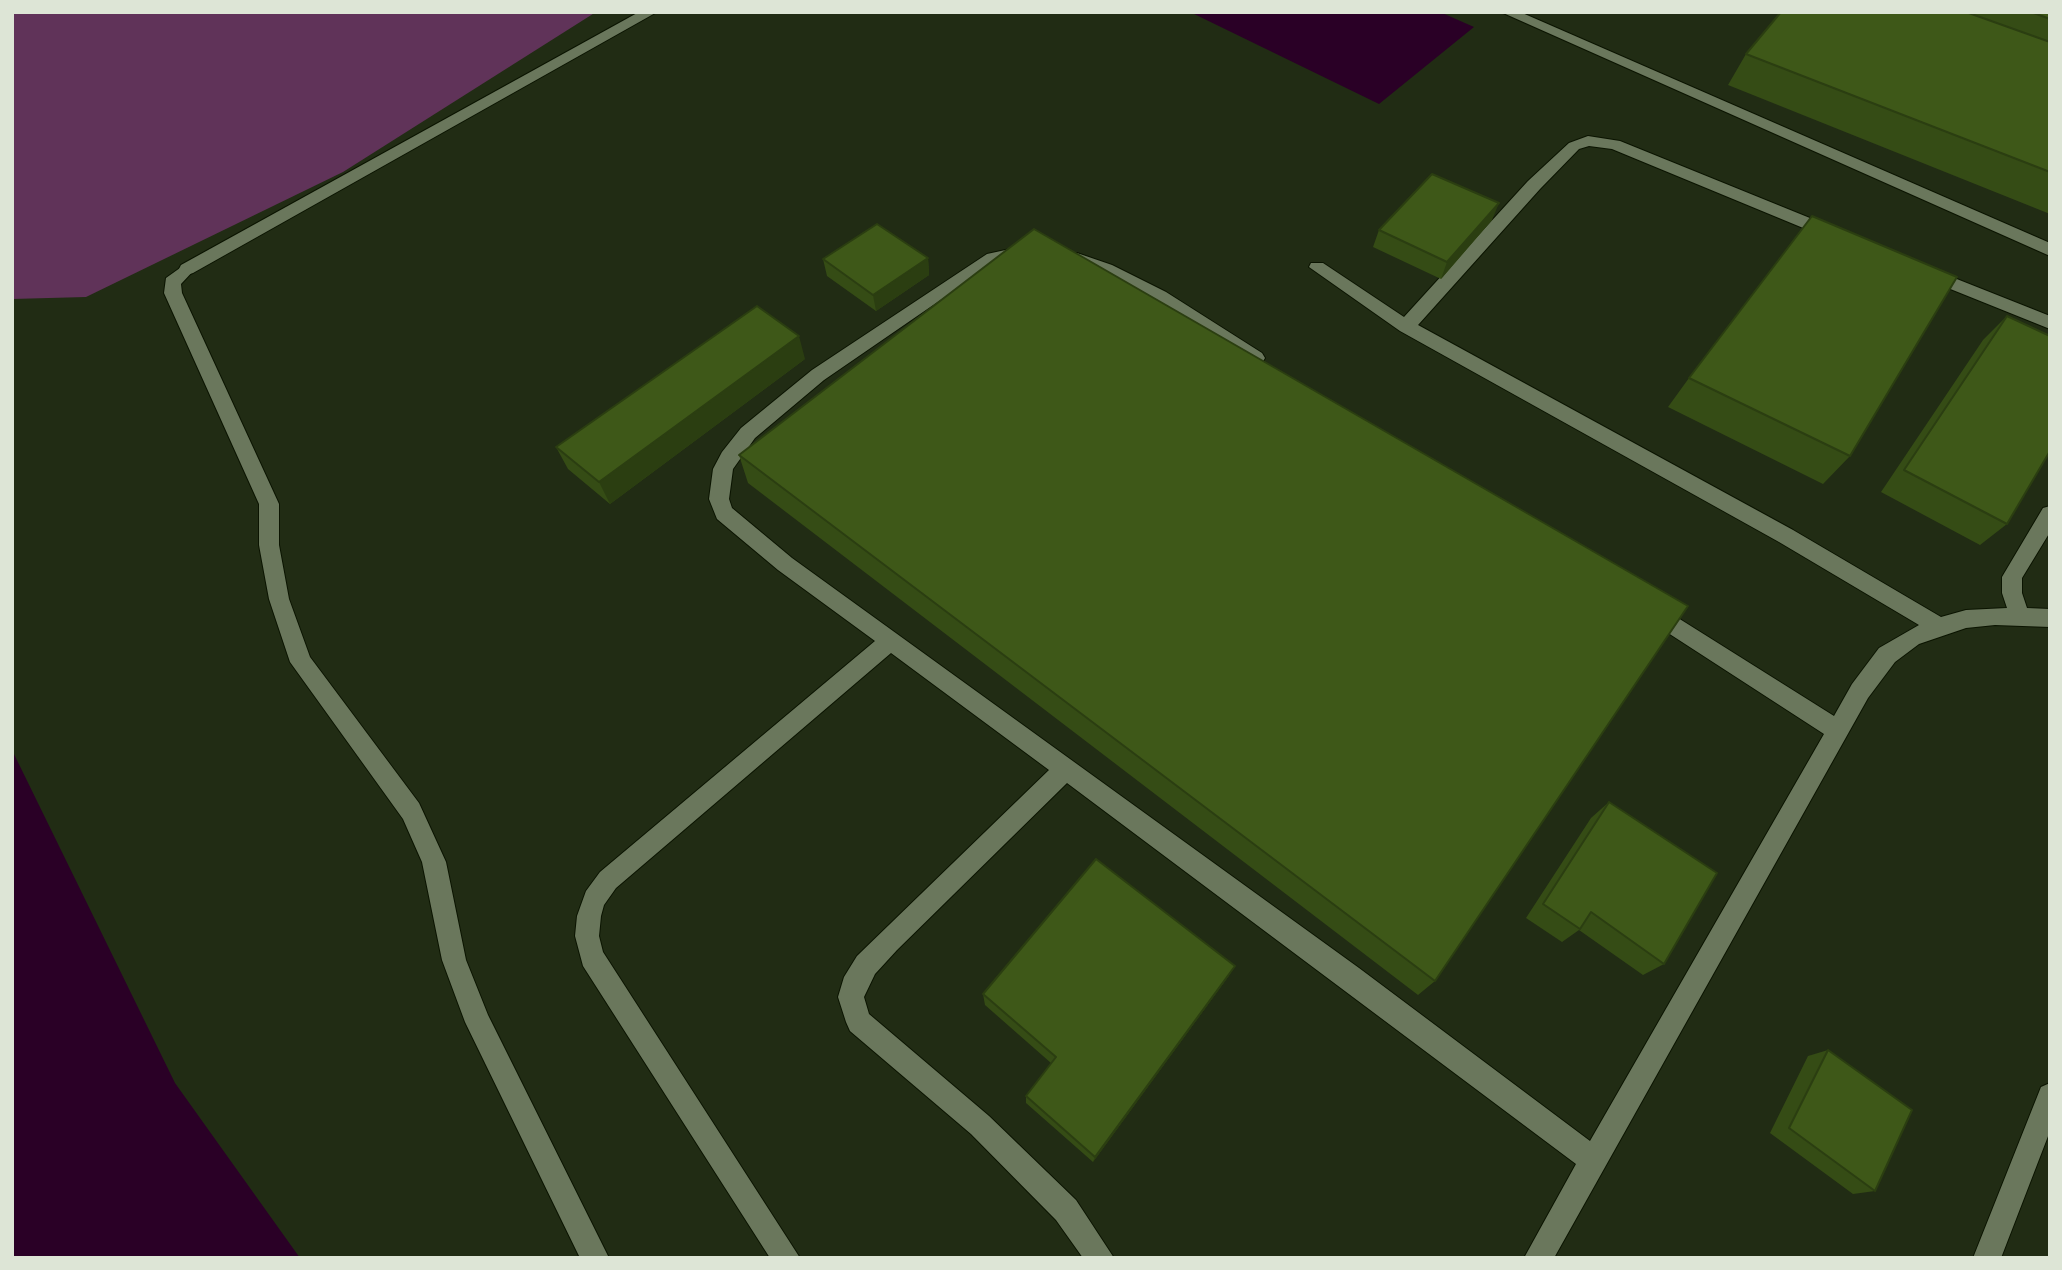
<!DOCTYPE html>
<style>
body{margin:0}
#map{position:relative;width:2062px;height:1270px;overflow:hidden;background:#212c14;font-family:Overpass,sans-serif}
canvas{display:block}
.frame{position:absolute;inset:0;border:14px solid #dde5d6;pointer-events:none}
</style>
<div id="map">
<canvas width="2062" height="1270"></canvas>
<div class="frame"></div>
</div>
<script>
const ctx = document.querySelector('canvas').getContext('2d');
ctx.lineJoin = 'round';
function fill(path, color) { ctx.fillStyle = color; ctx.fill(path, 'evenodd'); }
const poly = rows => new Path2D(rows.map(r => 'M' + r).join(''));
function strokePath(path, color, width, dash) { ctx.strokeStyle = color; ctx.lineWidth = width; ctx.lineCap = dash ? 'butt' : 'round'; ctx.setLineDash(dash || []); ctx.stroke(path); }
const green = poly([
 [12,12,596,12,343,172,86,297,12,299]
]);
const water = poly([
 [1190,12,1440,12,1474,27,1379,104],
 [12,750,175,1083,300,1258,12,1258]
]);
const lane = poly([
 [1588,136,1620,141,1837,229,1839,233,1837,237,1825,237,1612,149,1589,146,1579,149,1540,189,1418,325,1793,530,1941,617,1966,610,2007,608,2002,593,2002,577,2043,508,2050,506,2050,532,2022,578,2022,593,2027,608,2050,609,2050,627,1995,625,1966,628,1919,644,1895,662,1868,698,1554,1258,1524,1258,1576,1164,1067,783,897,950,875,974,864,997,869,1014,989,1116,1076,1200,1114,1258,1083,1258,1056,1220,971,1134,850,1031,846,1022,838,997,844,977,857,956,1049,770,891,653,616,888,604,905,601,916,599,936,603,952,800,1258,770,1258,583,966,575,936,577,916,586,891,600,872,875,641,778,570,717,519,709,499,713,469,722,452,741,428,812,370,987,254,1024,246,1030,248,1032,252,1030,256,998,263,971,279,824,380,755,438,733,469,729,499,732,508,792,558,1359,968,1590,1141,1824,734,1645,618,1642,612,1645,606,1652,603,1659,606,1834,716,1852,684,1879,648,1919,625,1779,542,1400,331,1309,267,1311,263,1323,263,1404,317,1528,181,1569,143,1588,136],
 [1077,253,1112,265,1166,292,1262,353,1265,358,1262,363,1250,363,1154,300,1100,273,1071,263,1069,259,1077,253],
 [187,263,195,269,181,284,182,293,279,504,279,545,289,599,310,657,419,803,446,862,466,960,488,1015,609,1258,580,1258,465,1022,442,960,422,862,403,819,290,662,269,599,259,545,259,504,164,293,166,278,187,263],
 [1929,268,2050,316,2050,329,1923,278,1921,274,1929,268]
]);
const street = poly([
 [639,12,657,12,193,273,187,275,179,269,181,265,639,12],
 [1501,12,1520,12,2050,243,2050,256,1501,12],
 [2050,1083,2050,1131,2001,1258,1973,1258,2041,1087,2050,1083]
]);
const wall = poly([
 [1781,12,2050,12,2050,214,1728,85,1746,54],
 [1492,220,1441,279,1373,247,1379,230],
 [928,258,929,275,876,311,827,276,823,259],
 [2007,316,2007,524,1980,545,1881,492,1983,340],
 [805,359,610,504,568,469,556,447],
 [1689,378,1850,456,1823,484,1668,407],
 [739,455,1435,981,1418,995,748,483],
 [1609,802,1664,964,1643,975,1579,930,1562,942,1526,918,1591,818],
 [1235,966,1228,977,1093,1162,1026,1103,1026,1096,1051,1063,985,1005,983,994],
 [1828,1050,1875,1191,1853,1194,1770,1133,1808,1056]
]);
const shadedWall = poly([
 [1499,203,1492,220,1441,279,1447,262],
 [928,258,929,275,876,311,873,295],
 [799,336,805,359,610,504,599,482],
 [1235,966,1228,977,1093,1162,1095,1157]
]);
const building = poly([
 [1781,12,1966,12,2050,42,2050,172,1746,54,1781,12],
 [2031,12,2050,12,2050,19,2031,12],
 [1432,174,1499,203,1447,262,1379,230,1432,174],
 [1812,216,1957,277,1850,456,1689,378,1812,216],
 [877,224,928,258,873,295,823,259,877,224],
 [1034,229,1688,606,1435,981,739,455,1034,229],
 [757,306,799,336,599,482,556,447,757,306],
 [2007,316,2050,336,2050,451,2007,524,1904,470,2007,316],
 [1609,802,1717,873,1664,964,1591,912,1580,929,1543,904,1609,802],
 [1096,859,1235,966,1095,1157,1026,1096,1056,1057,983,994,1096,859],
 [1828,1050,1912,1110,1875,1191,1789,1128,1828,1050]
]);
fill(green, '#603359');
fill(water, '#2a0026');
strokePath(lane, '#0b1401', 2);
strokePath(street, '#0b1401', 2);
fill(lane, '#6a775c');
fill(street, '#6a775c');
fill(wall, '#354c15');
fill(shadedWall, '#2b3e11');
fill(building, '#3e5818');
strokePath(building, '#2b3e11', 2);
</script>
